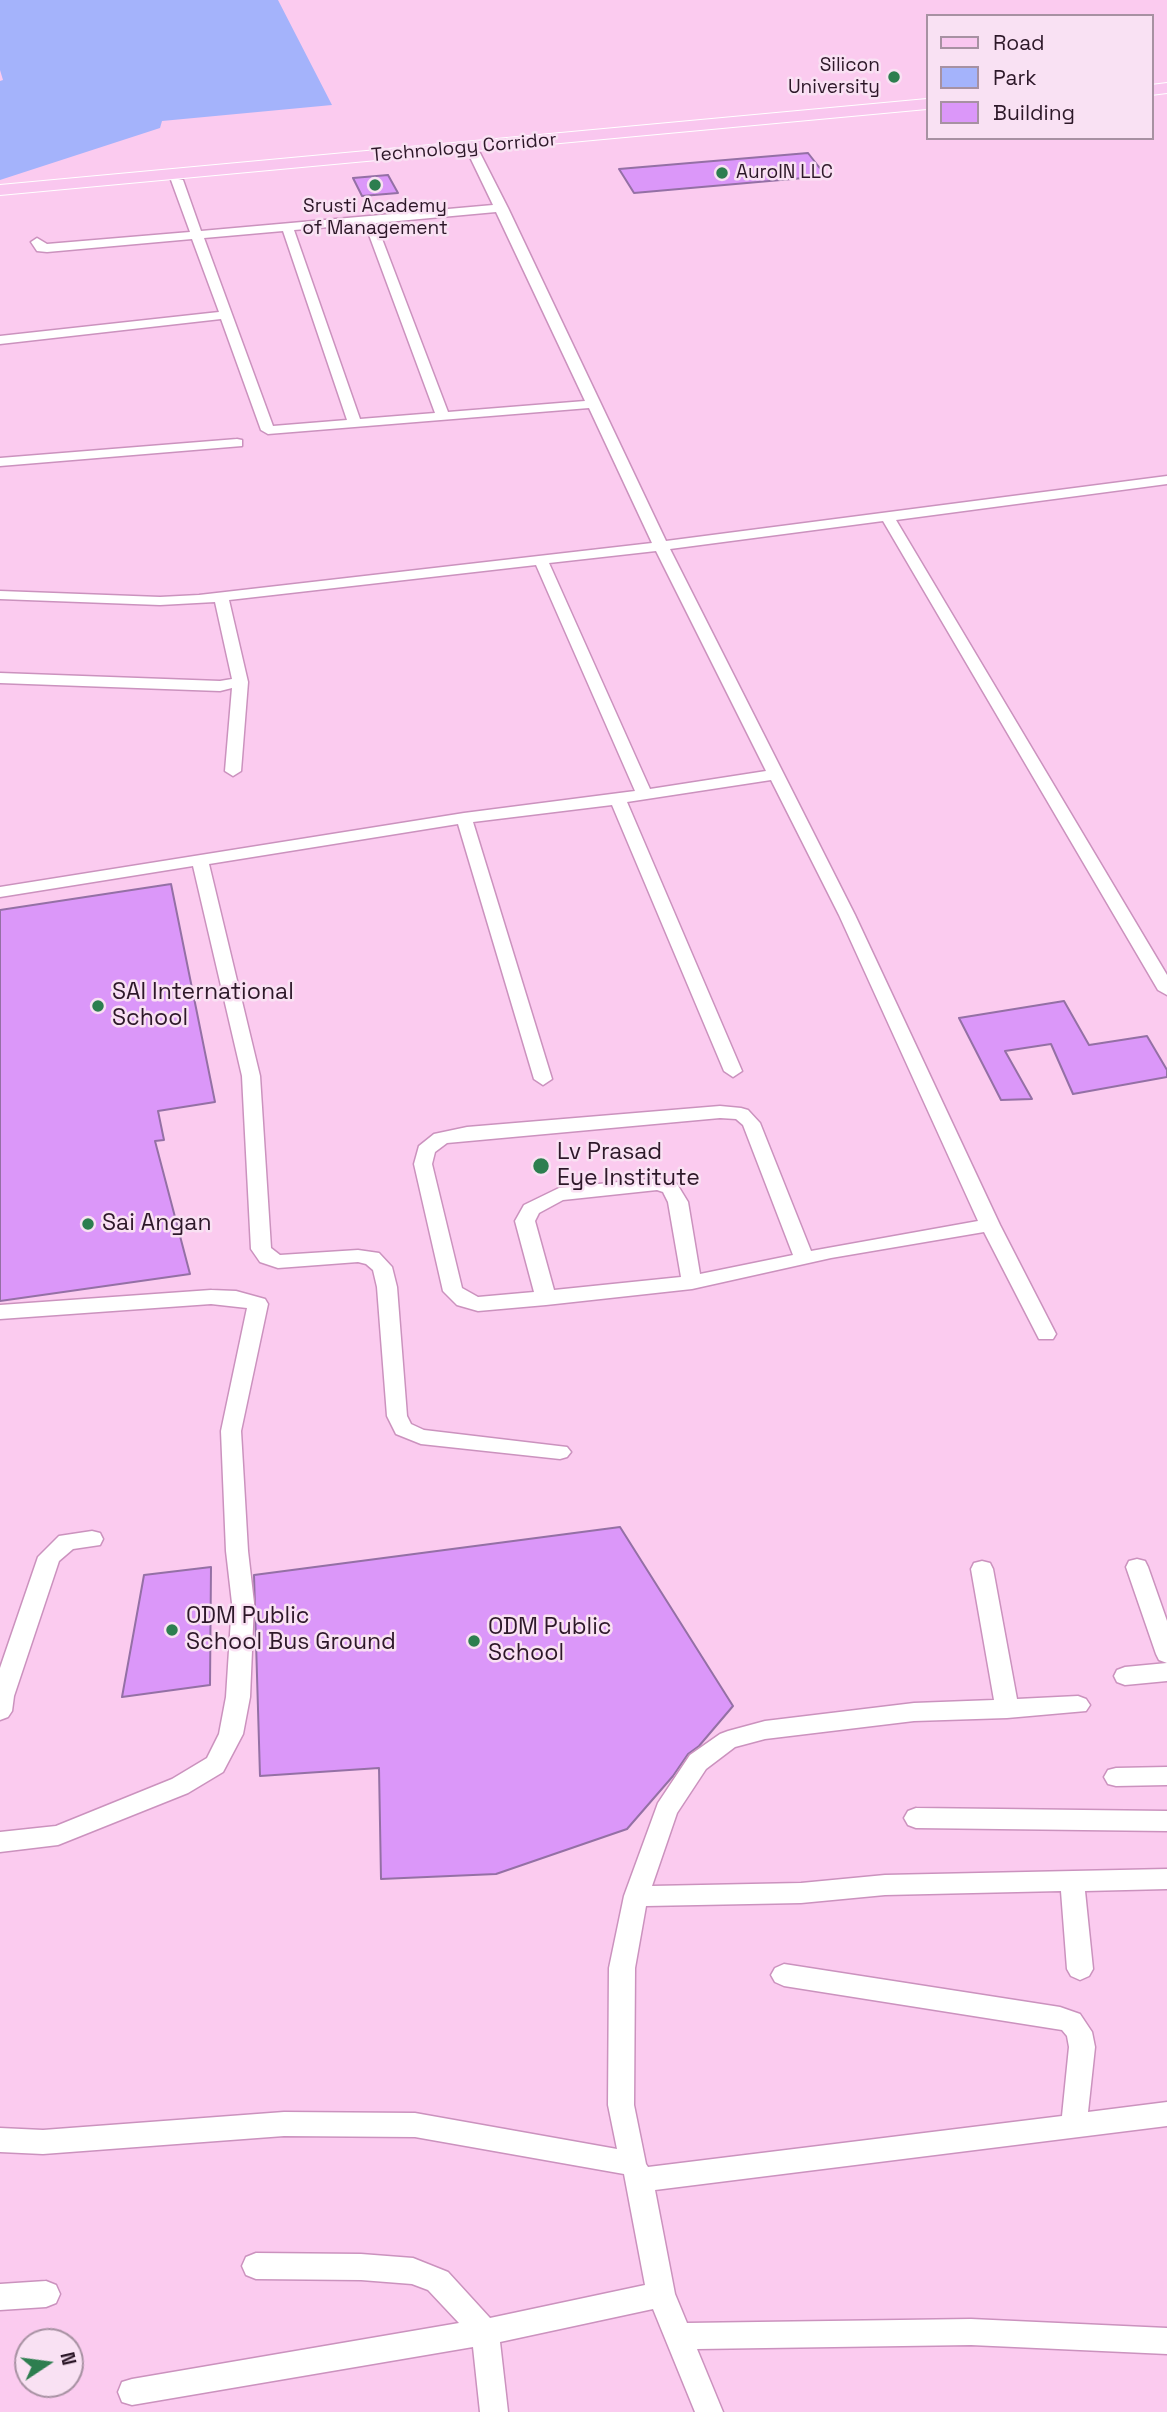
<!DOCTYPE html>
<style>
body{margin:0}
#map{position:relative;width:1167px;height:2412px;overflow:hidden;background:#fbcbef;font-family:"Space Grotesk",sans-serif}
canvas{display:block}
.legend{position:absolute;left:926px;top:14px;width:228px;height:126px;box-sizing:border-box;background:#f9e1f3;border:2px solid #a791a2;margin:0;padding:9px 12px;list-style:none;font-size:21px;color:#2d1829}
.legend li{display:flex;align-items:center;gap:14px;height:35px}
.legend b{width:35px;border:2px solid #a791a2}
.north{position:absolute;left:14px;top:2328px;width:70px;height:70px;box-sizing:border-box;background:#f9e1f3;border:2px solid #a791a2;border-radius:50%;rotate:77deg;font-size:19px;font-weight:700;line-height:28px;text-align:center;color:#2d1829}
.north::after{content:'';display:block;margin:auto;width:24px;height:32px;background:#2d7e4f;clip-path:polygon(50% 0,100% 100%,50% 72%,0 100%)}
</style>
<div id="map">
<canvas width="1167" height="2412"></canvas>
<ul class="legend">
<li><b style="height:9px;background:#f9c7ef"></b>Road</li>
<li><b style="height:19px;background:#a4b3fb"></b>Park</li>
<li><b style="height:19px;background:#db97f9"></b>Building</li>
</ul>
<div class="north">N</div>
</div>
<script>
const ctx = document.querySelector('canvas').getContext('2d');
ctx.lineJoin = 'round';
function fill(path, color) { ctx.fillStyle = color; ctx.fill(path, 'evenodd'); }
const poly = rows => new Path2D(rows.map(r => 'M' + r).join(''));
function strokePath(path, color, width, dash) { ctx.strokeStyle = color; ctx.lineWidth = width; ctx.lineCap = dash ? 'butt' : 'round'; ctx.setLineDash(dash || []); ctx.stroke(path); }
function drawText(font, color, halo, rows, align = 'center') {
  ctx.font = font + ' "Space Grotesk",sans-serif'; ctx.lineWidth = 5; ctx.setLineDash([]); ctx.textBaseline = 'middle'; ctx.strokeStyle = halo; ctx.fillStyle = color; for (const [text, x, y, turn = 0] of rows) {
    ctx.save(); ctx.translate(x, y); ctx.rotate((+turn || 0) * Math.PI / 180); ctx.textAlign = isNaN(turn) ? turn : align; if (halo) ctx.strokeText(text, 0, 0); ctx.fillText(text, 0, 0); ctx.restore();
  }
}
const green = poly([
 [0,0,278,0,332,105,162,121,160,128,0,180,0,81,3,80,0,70]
]);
const building = poly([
 [808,153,826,176,634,193,619,169,808,153],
 [388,175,398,193,362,196,353,178,388,175],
 [171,884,215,1102,158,1111,164,1140,155,1141,190,1274,0,1301,0,910,171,884],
 [1064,1001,1089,1045,1147,1036,1167,1070,1167,1077,1073,1094,1051,1044,1005,1051,1032,1099,1001,1100,959,1018,1064,1001],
 [620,1527,733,1706,699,1746,688,1754,673,1776,627,1829,496,1874,381,1879,379,1768,260,1776,254,1575,620,1527],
 [211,1567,210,1685,122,1697,144,1575,211,1567]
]);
const minor = poly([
 [474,150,480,153,508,208,666,541,1167,476,1167,484,896,520,1167,975,1167,995,1158,990,883,521,670,549,855,915,1000,1225,1056,1334,1053,1339,1039,1339,984,1232,831,1258,692,1289,546,1305,478,1311,457,1305,443,1291,414,1164,419,1146,434,1134,467,1127,720,1106,741,1108,748,1110,760,1123,811,1251,978,1221,839,915,771,780,627,802,742,1071,733,1077,724,1071,612,805,473,822,552,1079,543,1085,534,1079,458,824,209,864,260,1076,271,1248,280,1255,358,1250,379,1253,392,1267,397,1287,407,1416,411,1424,424,1430,567,1447,571,1452,567,1457,560,1459,421,1444,396,1434,387,1416,377,1287,373,1270,366,1264,358,1262,278,1268,260,1262,251,1249,242,1076,193,866,0,897,0,887,464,813,635,791,536,565,229,600,248,682,241,771,233,776,225,771,232,688,220,691,0,683,0,673,220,681,232,679,215,602,160,605,0,599,0,591,160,597,199,595,652,543,589,408,268,434,261,430,221,319,0,344,0,336,219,312,192,239,47,252,37,251,31,242,37,238,47,244,190,232,171,180,173,178,183,180,201,231,493,205,468,153,474,150],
 [496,212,585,401,448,412,376,223,496,212],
 [365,224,435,413,360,419,294,230,365,224],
 [283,231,347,420,273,426,204,238,283,231],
 [656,551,766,771,650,789,549,563,656,551],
 [720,1118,736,1119,743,1125,793,1255,700,1274,688,1202,677,1184,658,1178,559,1188,524,1205,515,1221,534,1292,478,1297,462,1288,432,1164,435,1152,447,1143,720,1118],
 [657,1190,663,1192,668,1202,681,1277,554,1290,535,1221,539,1213,563,1200,657,1190],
 [237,439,242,440,242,446,0,466,0,458,237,439],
 [211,1290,236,1291,265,1299,268,1304,241,1431,248,1551,254,1603,250,1697,243,1734,223,1772,188,1793,58,1845,0,1852,0,1832,56,1826,172,1779,207,1758,219,1734,226,1697,232,1603,226,1551,221,1431,247,1308,211,1304,0,1319,0,1305,211,1290],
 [92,1531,100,1533,103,1539,100,1545,73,1549,59,1561,14,1696,12,1711,8,1717,0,1720,0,1668,38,1557,59,1536,92,1531],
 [1137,1559,1145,1561,1148,1567,1167,1621,1167,1663,1159,1660,1156,1654,1126,1567,1129,1561,1137,1559],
 [982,1561,990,1563,993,1569,1017,1699,1078,1696,1086,1699,1090,1705,1086,1711,1007,1718,914,1721,765,1739,735,1747,706,1769,677,1813,652,1886,801,1883,885,1875,1167,1869,1167,1889,1085,1891,1093,1969,1089,1976,1080,1980,1071,1976,1067,1969,1061,1891,885,1895,801,1903,646,1906,635,1968,634,2105,646,2164,648,2167,1062,2116,1069,2047,1067,2036,1062,2030,784,1986,775,1982,771,1975,775,1968,784,1964,1060,2007,1080,2014,1092,2032,1095,2047,1088,2112,1167,2102,1167,2126,655,2190,675,2294,687,2323,971,2319,1167,2328,1167,2354,971,2345,697,2349,723,2412,695,2412,653,2309,500,2342,508,2412,480,2412,473,2347,132,2405,122,2402,118,2392,122,2382,132,2379,459,2323,428,2290,412,2284,361,2280,256,2279,246,2275,242,2266,246,2257,256,2253,361,2254,413,2258,448,2272,490,2318,645,2285,624,2174,415,2137,284,2136,43,2154,0,2152,0,2128,43,2130,284,2112,415,2113,617,2149,608,2105,609,1968,624,1896,658,1803,690,1755,720,1734,728,1731,765,1721,914,1703,994,1700,971,1569,974,1563,982,1561],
 [1167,1663,1167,1681,1125,1685,1117,1682,1114,1676,1117,1670,1125,1667,1167,1663],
 [1167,1767,1167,1785,1116,1786,1108,1784,1104,1777,1108,1770,1116,1768,1167,1767],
 [916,1808,1167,1811,1167,1831,916,1828,908,1825,904,1818,908,1811,916,1808],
 [46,2281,56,2285,60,2294,56,2303,46,2307,0,2310,0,2284,46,2281]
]);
const primary = poly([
 [1167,83,1167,93,1151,95,1151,85,1167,83],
 [927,99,927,109,0,195,0,185,927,99]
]);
const markers = [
 [894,77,7,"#2d7e4f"],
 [722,173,7,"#2d7e4f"],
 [375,185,7,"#2d7e4f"],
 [98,1006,7,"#2d7e4f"],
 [541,1166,9,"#2d7e4f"],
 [88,1224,7,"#2d7e4f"],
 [172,1630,7,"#2d7e4f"],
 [474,1641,7,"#2d7e4f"]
];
const farPoinames = [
 ["Silicon",880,66],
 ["University",880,88],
 ["AuroIN LLC",736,173,"left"],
 ["Srusti Academy",375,207,"center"],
 ["of Management",375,229,"center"]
];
const farStreetnames = [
 ["Technology Corridor",464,148,-5]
];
const poiNames = [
 ["SAI International",112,993],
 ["School",112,1019],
 ["Lv Prasad",557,1153],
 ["Eye Institute",557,1179],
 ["Sai Angan",102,1224],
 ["ODM Public",186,1617],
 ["School Bus Ground",186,1643],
 ["ODM Public",488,1628],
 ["School",488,1654]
];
fill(green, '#a4b3fb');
fill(building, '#db97f9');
strokePath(building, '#9470a5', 2);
strokePath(minor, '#cb92be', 3);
strokePath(primary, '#fff', 2);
fill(minor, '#fff');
fill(primary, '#f9c7ef');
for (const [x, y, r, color] of markers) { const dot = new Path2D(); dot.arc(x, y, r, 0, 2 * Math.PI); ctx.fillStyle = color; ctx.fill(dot); strokePath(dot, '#f9e1f3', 2.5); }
drawText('19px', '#2d1829', '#f9e1f3', farPoinames, 'right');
drawText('19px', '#2d1829', '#f9e1f3', farStreetnames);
drawText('23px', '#2d1829', '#f9e1f3', poiNames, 'left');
</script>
